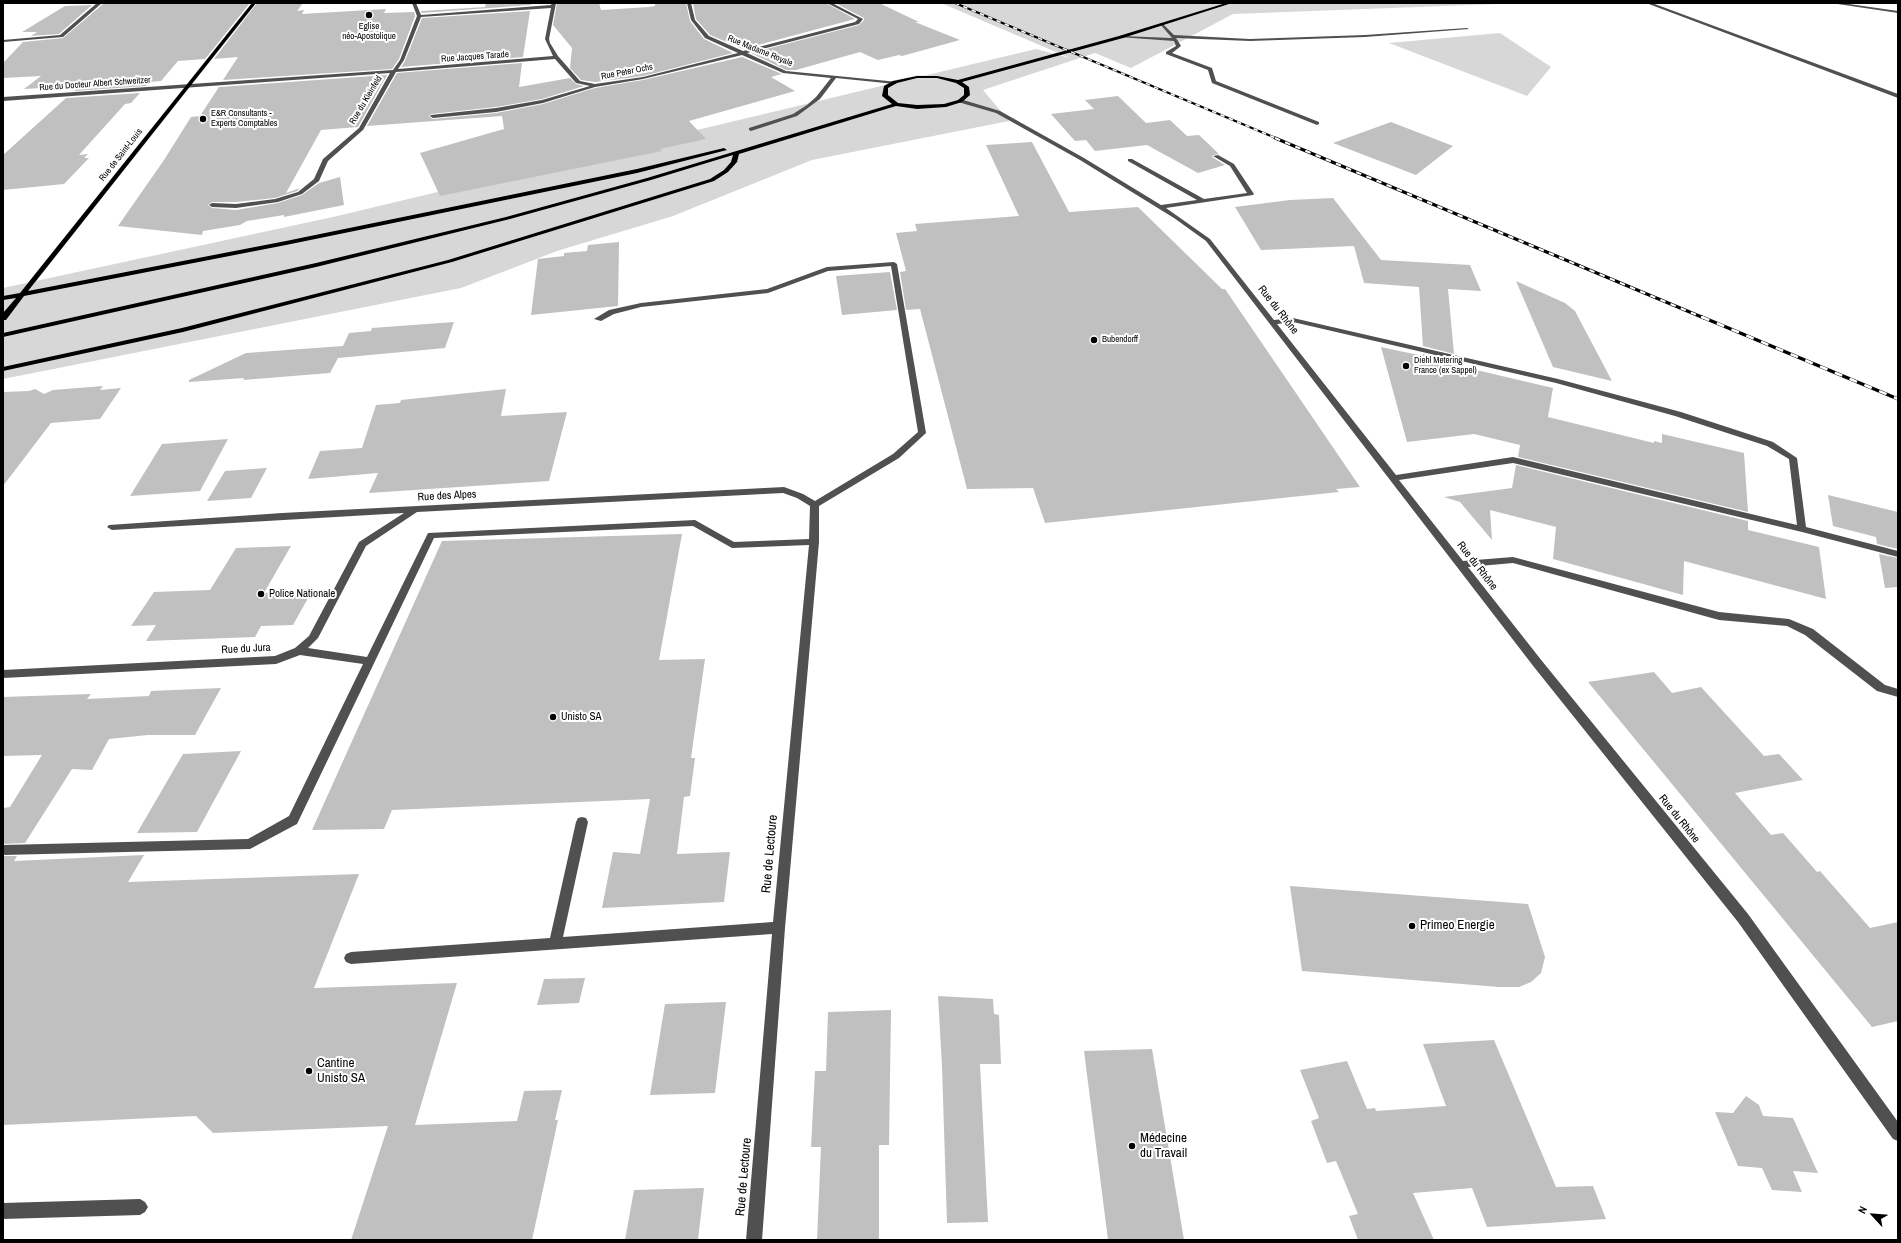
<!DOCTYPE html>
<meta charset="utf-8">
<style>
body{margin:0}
#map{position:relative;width:1901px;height:1243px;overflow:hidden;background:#fff;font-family:"Archivo Narrow",sans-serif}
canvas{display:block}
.frame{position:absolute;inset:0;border:4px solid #000;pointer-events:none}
.north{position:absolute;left:1853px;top:1195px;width:40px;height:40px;-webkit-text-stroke:3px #fff;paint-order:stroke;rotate:296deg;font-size:11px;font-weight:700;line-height:16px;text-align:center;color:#000}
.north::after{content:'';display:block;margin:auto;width:14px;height:18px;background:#000;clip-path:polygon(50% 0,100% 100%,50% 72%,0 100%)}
</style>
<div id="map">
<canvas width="1901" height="1243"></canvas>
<div class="frame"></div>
<div class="north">N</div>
</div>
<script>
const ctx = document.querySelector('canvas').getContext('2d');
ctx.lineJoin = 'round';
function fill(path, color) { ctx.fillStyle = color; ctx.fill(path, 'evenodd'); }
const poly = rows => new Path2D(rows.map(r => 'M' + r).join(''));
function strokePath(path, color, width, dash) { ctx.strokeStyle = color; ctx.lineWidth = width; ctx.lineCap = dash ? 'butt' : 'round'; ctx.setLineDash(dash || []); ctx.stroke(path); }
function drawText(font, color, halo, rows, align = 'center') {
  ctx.font = font + ' "Archivo Narrow",sans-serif'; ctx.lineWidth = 4; ctx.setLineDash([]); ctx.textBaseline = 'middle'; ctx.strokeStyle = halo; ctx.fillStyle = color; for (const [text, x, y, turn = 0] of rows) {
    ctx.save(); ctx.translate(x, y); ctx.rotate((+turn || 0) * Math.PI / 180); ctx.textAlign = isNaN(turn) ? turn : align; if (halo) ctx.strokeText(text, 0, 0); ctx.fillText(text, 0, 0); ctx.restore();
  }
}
const green = poly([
 [941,3,1523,3,1233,14,1131,68,1095,53,983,90,1009,121,812,160,673,216,557,251,461,288,3,379,3,288,333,217,1036,49,1070,58],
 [1500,33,1551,67,1527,96,1389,43]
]);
const building = poly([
 [132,3,250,3,205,59,178,61,161,81,149,82,146,86,74,91,79,86,24,89,41,76,3,78,3,63,23,42,63,38,103,4],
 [257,3,303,3,297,11,304,10,302,14,386,9,384,13,414,12,415,16,399,59,392,69,223,80,238,57,214,59],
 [486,3,531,3,531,5,422,13,421,11,485,7],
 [557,3,599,3,601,10,649,7,655,6,655,3,686,3,690,21,704,39,733,53,643,76,595,82,581,80,570,68,572,48,553,25],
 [693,3,826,3,855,19,743,49,710,35,696,19],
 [835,3,879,3,919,22,915,22,960,40,902,56,899,55,878,60,860,52,796,70,786,70,751,53,859,25,864,20,864,18],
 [92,5,59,34,31,36,37,32,22,32,65,6],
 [530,11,523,57,401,67,405,61,422,18],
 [742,57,782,74,771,77,795,91,689,121,706,139,660,149,662,151,440,196,420,153,504,129,502,116,367,126,397,73,522,63,519,87,570,78,576,84,584,86,542,99,496,107,431,114,429,116,433,119,496,113,543,104,595,88,643,80],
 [387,75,358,127,321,130,286,193,300,188,297,191,275,198,236,202,212,202,208,205,212,208,236,210,278,203,302,195,319,183,340,177,344,205,284,217,284,215,247,221,240,225,203,231,202,235,118,226,164,160,191,117,200,116,219,87],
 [140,93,131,103,125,104,79,155,88,154,84,158,89,158,64,184,3,190,3,155,66,98],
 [1118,96,1146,123,1170,120,1187,136,1199,135,1219,154,1213,155,1212,157,1225,165,1198,173,1147,145,1095,151,1086,140,1075,141,1051,114,1094,109,1085,100],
 [1391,122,1453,146,1416,175,1333,143],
 [1032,142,1069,212,1138,207,1222,289,1225,289,1360,487,1336,489,1339,492,1045,523,1033,488,967,489,920,309,906,310,900,272,906,271,896,233,917,231,915,224,1019,216,986,145],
 [1333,198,1381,260,1470,265,1481,291,1448,289,1454,354,1423,346,1419,287,1364,283,1354,246,1261,250,1235,207,1290,200],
 [619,242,618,306,531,315,538,259,564,256,564,253,587,251,588,245],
 [890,272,897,310,842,315,836,276],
 [1516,281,1565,303,1575,311,1612,381,1553,367],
 [454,322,445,348,338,358,330,373,243,380,244,378,189,382,189,380,246,353,343,346,349,333,371,331,372,328],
 [1381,347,1423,356,1423,354,1455,361,1455,365,1553,388,1548,417,1654,443,1654,441,1662,443,1662,434,1744,453,1748,512,1518,457,1520,445,1474,434,1407,442],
 [103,386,100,390,121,388,100,419,51,423,3,486,3,392,29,391,35,389,44,394,53,390],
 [506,389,501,416,567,412,549,481,369,493,378,473,308,479,320,451,362,448,376,405,400,403,401,400],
 [228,439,200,491,130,496,162,444],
 [1516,465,1748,521,1748,530,1819,547,1826,599,1684,561,1683,595,1553,559,1556,527,1490,510,1492,540,1460,502,1444,497,1512,488],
 [267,468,251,498,207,501,225,471],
 [1828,495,1898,512,1898,549,1877,544,1876,537,1833,526],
 [682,534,659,660,705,659,691,758,695,758,690,796,684,797,677,854,730,852,724,902,602,908,613,852,640,854,650,799,392,810,384,829,312,830,442,541],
 [291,546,264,593,312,591,293,625,261,626,255,637,146,641,156,625,131,626,154,592,210,590,236,548],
 [1879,554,1898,558,1898,587,1885,588],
 [1654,672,1672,693,1701,687,1764,756,1779,754,1803,780,1735,793,1771,835,1783,833,1817,872,1820,871,1870,928,1898,922,1898,1021,1872,1027,1588,682],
 [221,688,195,735,148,735,109,739,92,770,72,769,25,843,3,844,3,808,10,807,42,755,3,756,3,697,91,694,87,699,149,696,151,691],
 [241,751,197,832,137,833,183,754],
 [144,855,128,882,359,874,314,988,457,983,415,1125,517,1121,524,1091,562,1090,555,1120,558,1120,532,1240,351,1240,388,1126,213,1133,196,1116,3,1125,3,856,17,856,14,861],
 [1290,886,1528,904,1545,957,1541,973,1531,982,1519,987,1499,987,1302,971],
 [585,978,579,1003,537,1005,544,979],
 [938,996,993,999,994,1014,999,1015,1001,1064,980,1064,988,1222,947,1223,942,1066],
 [726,1002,715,1093,650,1095,665,1004],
 [891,1010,889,1145,879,1145,879,1240,817,1240,821,1147,811,1147,815,1071,826,1071,828,1012],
 [1494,1040,1556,1187,1593,1186,1606,1219,1487,1227,1472,1188,1413,1193,1434,1240,1358,1240,1349,1216,1358,1214,1336,1161,1327,1163,1311,1121,1319,1118,1300,1070,1347,1061,1367,1109,1375,1108,1376,1111,1446,1106,1423,1044],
 [1152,1049,1184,1240,1108,1240,1084,1051],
 [1746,1096,1759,1105,1763,1116,1793,1118,1818,1173,1793,1171,1802,1192,1772,1190,1762,1168,1738,1166,1715,1112,1733,1113],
 [704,1188,698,1240,625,1240,634,1190]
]);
const minor = poly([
 [97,3,102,3,63,37,3,42,3,40,60,35,97,3],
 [412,3,416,3,421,15,551,5,552,3,556,3,549,39,550,43,558,56,580,81,595,84,643,77,738,53,705,38,691,20,687,3,691,3,695,20,709,36,743,51,855,22,858,19,827,3,832,3,863,19,859,24,747,53,786,71,898,82,895,84,836,78,820,99,797,116,751,131,749,130,749,128,793,114,807,105,816,97,831,78,783,73,742,55,643,79,595,87,543,103,496,112,433,118,430,116,431,115,496,108,542,100,590,86,576,83,555,59,396,72,363,130,328,161,319,181,302,194,278,202,236,208,212,207,209,205,212,203,236,204,275,199,298,192,314,179,323,159,359,128,390,73,3,101,3,97,393,70,400,60,417,16,412,3],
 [551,8,545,39,553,56,398,69,404,60,421,17,551,8],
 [1646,3,1652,3,1898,94,1898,98,1646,3],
 [1831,3,1842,3,1898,11,1898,13,1831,3],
 [1162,23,1174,35,1250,39,1365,35,1467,28,1469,29,1365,37,1250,41,1176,38,1181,46,1172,53,1212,68,1216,81,1319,122,1319,124,1317,125,1212,83,1208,70,1166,54,1166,52,1176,46,1174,41,1119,37,1121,36,1172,38,1160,24,1162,23],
 [960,99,1000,111,1084,158,1161,205,1197,200,1128,161,1128,159,1132,159,1204,199,1247,193,1230,166,1213,156,1218,155,1234,164,1254,194,1253,195,1166,208,1210,239,1274,320,1293,318,1558,379,1681,412,1773,442,1797,458,1806,527,1898,551,1898,557,1802,532,1513,463,1399,480,1463,561,1513,557,1719,612,1789,619,1813,629,1885,685,1898,689,1898,697,1877,691,1805,635,1787,626,1719,620,1513,563,1468,567,1542,661,1748,914,1898,1122,1898,1141,1893,1139,1738,922,1534,667,1206,241,1174,218,1080,160,996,113,958,102,958,100,960,99],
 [1293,322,1556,383,1675,416,1767,446,1789,459,1797,525,1513,457,1396,475,1277,324,1293,322],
 [894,262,897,264,926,433,899,458,819,506,819,542,785,928,762,1240,746,1240,772,934,351,964,346,962,344,958,346,954,351,952,550,938,576,822,578,818,582,817,586,818,588,822,563,937,773,922,809,545,732,548,693,526,434,538,297,824,250,849,3,855,3,845,248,839,289,816,363,664,300,655,276,664,3,678,3,670,275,656,295,648,309,636,359,542,404,513,112,530,107,527,109,525,282,513,784,487,803,494,815,501,893,454,918,432,891,266,828,271,768,293,641,307,614,314,601,321,594,319,609,310,641,303,767,289,827,267,894,262],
 [783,493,797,498,810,506,809,539,734,542,695,520,428,533,367,657,308,648,318,638,366,546,417,512,783,493],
 [140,1199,145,1202,148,1207,145,1212,140,1215,3,1219,3,1203,140,1199]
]);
const major = poly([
 [252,3,256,3,28,291,286,241,637,169,724,148,727,150,637,173,286,245,24,296,6,320,3,320,3,313,16,298,3,300,3,296,20,293,252,3],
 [1226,3,1232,3,1123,38,962,82,969,87,970,95,962,102,946,107,917,109,896,106,739,154,737,162,728,172,714,181,452,262,183,332,3,371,3,367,182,328,448,260,710,179,724,170,731,162,733,155,651,180,510,219,316,267,3,337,3,333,316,263,506,217,647,178,892,104,882,96,884,86,893,81,917,76,937,76,958,80,1119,36,1226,3],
 [917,78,937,78,956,83,964,88,964,95,958,100,944,104,917,105,898,103,888,95,888,88,897,83,917,78]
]);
const railFar2 = poly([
 [955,3,1278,139]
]);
const railFar1 = poly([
 [1275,138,1704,318]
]);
const rail = poly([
 [1702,317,1898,399]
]);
const markers = [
 [369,15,4,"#000"],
 [203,119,4,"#000"],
 [1094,340,4,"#000"],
 [1406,366,4,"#000"],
 [261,594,4,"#000"],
 [553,717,4,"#000"],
 [1412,926,4,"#000"],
 [309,1071,4,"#000"],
 [1132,1146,4,"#000"]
];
const farPoinames = [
 ["Eglise",369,27,"center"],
 ["néo-Apostolique",369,37,"center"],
 ["E&R Consultants -",211,114],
 ["Experts Comptables",211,124],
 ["Bubendorff",1102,340],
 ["Diehl Metering",1414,361],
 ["France (ex Sappel)",1414,371]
];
const farStreetnames = [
 ["Rue Madame Royale",760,51,22],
 ["Rue Jacques Tarade",475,57,-4],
 ["Rue Peter Ochs",627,72,-11],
 ["Rue du Docteur Albert Schweitzer",95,84,-4],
 ["Rue du Kleinfeld",366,100,-59],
 ["Rue de Saint-Louis",121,155,-52]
];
const streetNames = [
 ["Rue du Rhône",1278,310,52],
 ["Rue des Alpes",447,496,-3],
 ["Rue du Rhône",1477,566,52],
 ["Rue du Jura",246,649,-3],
 ["Rue du Rhône",1679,819,51]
];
const poiNames = [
 ["Police Nationale",269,594],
 ["Unisto SA",561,717]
];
const nearStreetnames = [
 ["Rue de Lectoure",770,854,-85],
 ["Rue de Lectoure",744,1177,-85]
];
const nearPoinames = [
 ["Primeo Energie",1420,926],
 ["Cantine",317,1064],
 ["Unisto SA",317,1079],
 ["Médecine",1140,1139],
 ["du Travail",1140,1154]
];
fill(green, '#d7d7d7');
fill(building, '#c0c0c0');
strokePath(major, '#dbdbdb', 1);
fill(minor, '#505050');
fill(major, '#000');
strokePath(railFar2, '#000', 2);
strokePath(railFar1, '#000', 3);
strokePath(rail, '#000', 3.5);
strokePath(railFar2, '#fff', 1.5, [4.5]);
strokePath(railFar1, '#fff', 2, [5.5]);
strokePath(rail, '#fff', 2.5, [8]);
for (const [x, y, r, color] of markers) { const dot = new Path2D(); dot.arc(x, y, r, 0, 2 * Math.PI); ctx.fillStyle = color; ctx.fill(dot); strokePath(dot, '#fff', 1.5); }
drawText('9px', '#000', '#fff', farPoinames, 'left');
drawText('9px', '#000', '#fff', farStreetnames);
drawText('11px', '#000', '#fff', streetNames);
drawText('11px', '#000', '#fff', poiNames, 'left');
drawText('13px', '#000', '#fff', nearStreetnames);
drawText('13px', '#000', '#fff', nearPoinames, 'left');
</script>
